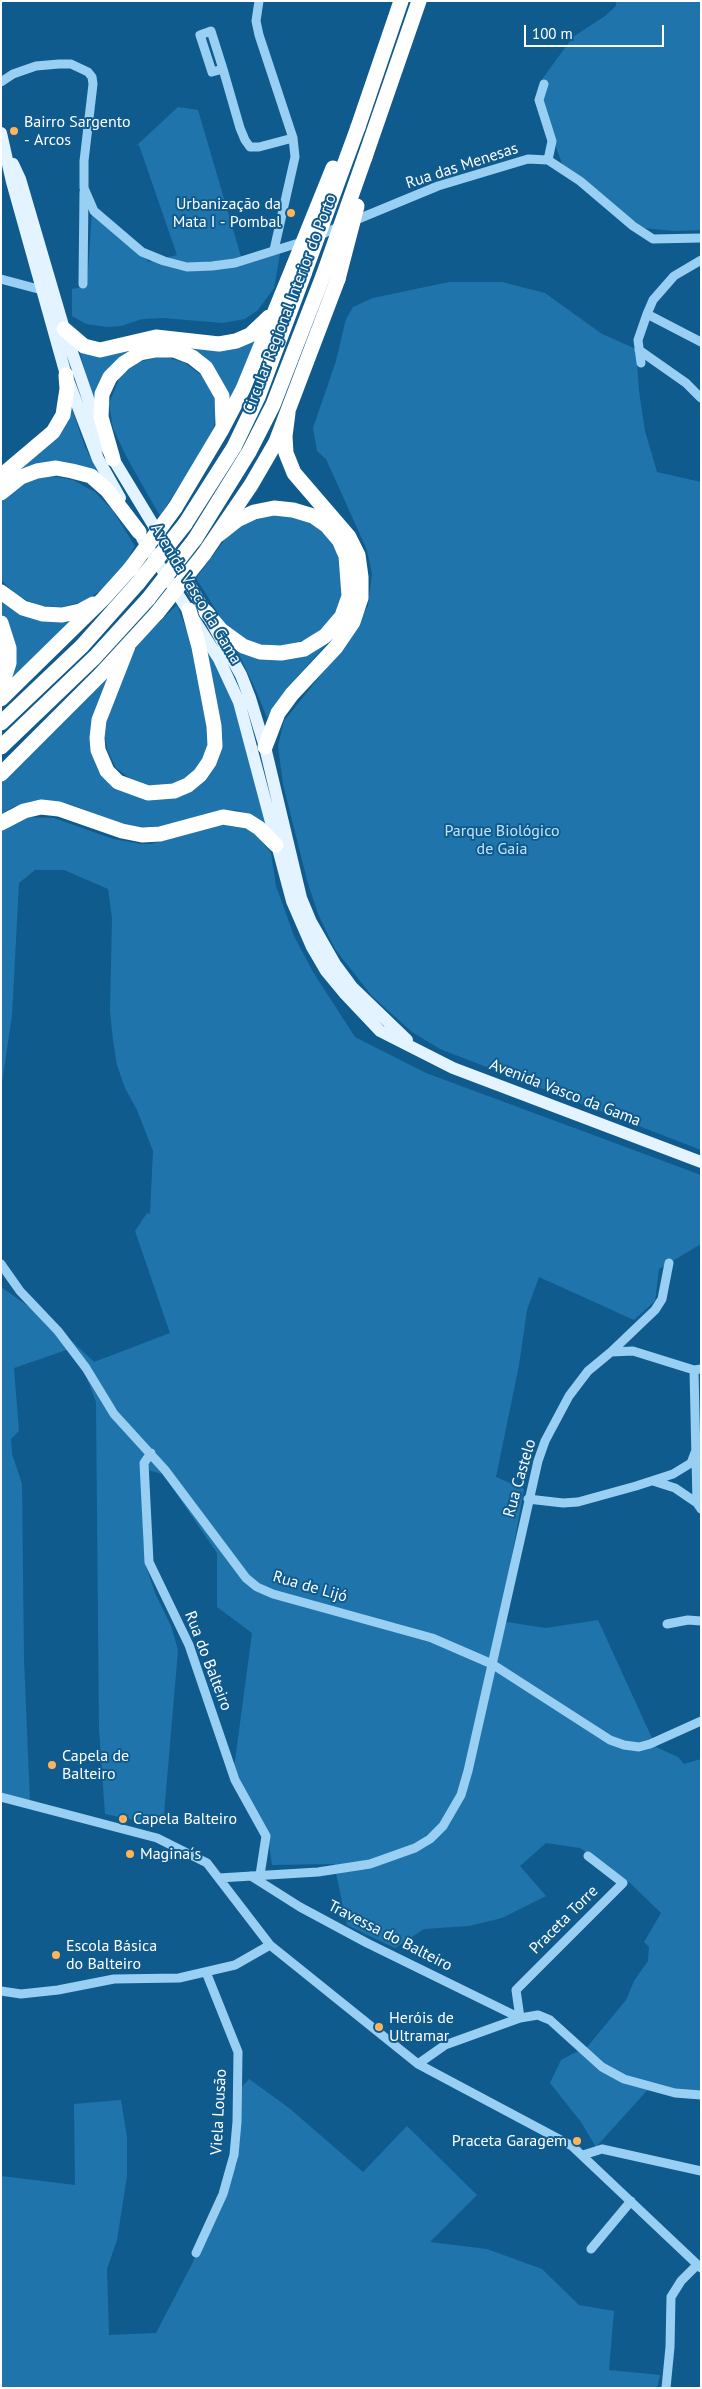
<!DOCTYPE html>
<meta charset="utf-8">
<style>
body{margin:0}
#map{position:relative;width:702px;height:2389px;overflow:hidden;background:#105b8d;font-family:"PT Sans",sans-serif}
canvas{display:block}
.frame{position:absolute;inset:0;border:2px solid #fff;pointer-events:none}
.scale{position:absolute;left:524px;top:25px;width:140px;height:22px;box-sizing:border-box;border:2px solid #fff;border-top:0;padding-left:6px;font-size:15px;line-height:18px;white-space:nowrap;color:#fff;-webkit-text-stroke:4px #105b8d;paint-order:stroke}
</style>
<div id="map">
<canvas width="702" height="2389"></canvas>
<div class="frame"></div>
<div class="scale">100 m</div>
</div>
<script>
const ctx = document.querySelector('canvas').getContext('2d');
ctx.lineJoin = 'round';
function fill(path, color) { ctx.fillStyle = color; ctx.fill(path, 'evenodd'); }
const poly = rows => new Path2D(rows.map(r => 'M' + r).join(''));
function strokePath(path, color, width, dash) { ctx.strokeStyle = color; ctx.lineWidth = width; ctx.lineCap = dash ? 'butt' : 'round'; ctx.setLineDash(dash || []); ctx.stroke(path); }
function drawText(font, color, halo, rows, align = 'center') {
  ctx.font = font + ' "PT Sans",sans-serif'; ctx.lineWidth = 4; ctx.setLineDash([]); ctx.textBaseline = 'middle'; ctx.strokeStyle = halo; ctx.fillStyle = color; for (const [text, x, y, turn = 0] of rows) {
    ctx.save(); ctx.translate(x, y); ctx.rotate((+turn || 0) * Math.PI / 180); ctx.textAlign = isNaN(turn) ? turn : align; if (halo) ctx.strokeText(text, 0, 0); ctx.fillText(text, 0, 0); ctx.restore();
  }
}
const green = poly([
 [616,1,701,1,701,230,674,231,643,228,563,166,540,103,540,82,573,37,605,16,616,6],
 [178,107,198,110,242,260,280,254,274,288,258,310,245,319,222,323,163,318,142,319,121,326,107,327,86,324,72,316,72,289,87,286,92,212,149,262,177,255,139,145,136,146],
 [449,282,502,282,545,293,602,334,636,349,639,391,645,431,657,472,701,482,701,1150,440,1049,412,1032,372,996,335,949,318,914,307,880,283,784,278,746,284,721,348,641,368,606,372,574,367,550,326,459,317,451,313,428,336,361,346,319,353,307,373,298],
 [257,339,230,404,213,369,144,347,124,354,106,372,94,403,78,346],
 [163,356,185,363,201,375,213,393,216,412,213,433,160,516,127,458,113,428,109,404,120,376,139,362],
 [71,406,85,447,100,475,16,473],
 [46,475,73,480,95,492,113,511,135,546,125,564,101,590,85,601,61,607,41,606,19,597,1,580,1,501,19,485],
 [270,513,294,515,314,524,331,542,342,565,342,592,336,611,323,628,308,639,285,646,260,644,239,637,224,623,196,578,230,533,248,520],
 [1,598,75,618,9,683,1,617],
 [177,605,192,644,210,738,203,760,191,774,174,784,152,788,132,780,116,768,107,749,104,731,113,696,126,662,143,638],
 [334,636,287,688,267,718,258,695,234,644,248,652],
 [207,648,232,698,265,822,264,825,249,814,236,810,223,810,161,826,142,827,124,824,69,804,52,801,32,801,13,807,1,814,1,779,108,675,92,747,138,797,153,800,176,797,215,763],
 [20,817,54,818,113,839,141,844,151,844,206,828,217,822,251,828,271,853,276,886,294,936,313,972,355,1037,426,1073,701,1175,701,1244,659,1269,655,1301,634,1320,539,1277,527,1310,519,1365,496,1477,524,1489,500,1621,546,1628,598,1620,656,1747,678,1757,684,1764,701,1759,701,2093,652,2085,596,2147,581,2122,550,2083,561,2060,588,2046,626,2000,634,1981,648,1961,649,1947,644,1942,661,1913,630,1883,580,1848,546,1843,520,1866,546,1896,502,1918,469,1926,424,1929,395,1948,347,1925,334,1864,272,1865,268,1837,234,1768,252,1633,217,1607,217,1553,163,1474,144,1469,143,1537,146,1566,155,1593,171,1626,178,1650,163,1826,105,1814,99,1729,96,1402,75,1347,14,1368,19,1431,11,1439,12,1454,22,1484,24,1659,30,1802,1,1793,1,1287,55,1325,94,1362,170,1333,135,1231,147,1213,150,1214,153,1151,137,1110,125,1088,117,1065,113,1040,110,1011,112,918,108,889,64,870,35,870,19,883,12,1015,1,1090,1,825],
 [249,2079,289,2108,363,2172,407,2126,477,2195,430,2242,487,2249,542,2269,579,2305,614,2311,609,2370,660,2375,657,2388,1,2388,1,2176,75,2185,74,2104,121,2100,127,2137,127,2176,117,2240,107,2269,109,2335,156,2333,192,2264,217,2203,237,2164,240,2135,236,2093]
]);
const minor = poly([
 [259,1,256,21,259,35,293,138,295,157,274,250],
 [223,69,212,72,200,35,211,31,223,69,240,128,245,140,250,147,259,147,293,138],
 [1,82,13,74,36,66,59,64,71,64,88,72,92,77,93,84,84,161,84,188,94,211,142,252,164,261,187,267,212,266,235,263,305,241],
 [544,84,539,100,552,141,548,160],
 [317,236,438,186,528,159,548,160,580,181,633,226,653,239,701,238],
 [701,260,674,276,653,300,647,314,701,342],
 [1,279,42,290],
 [83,284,84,192],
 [639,350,686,383,701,398],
 [641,363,638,340,647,314],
 [1,1264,20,1291,58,1331,86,1368,114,1414,165,1470,246,1578,257,1587,273,1594,432,1638,492,1664,610,1740,624,1745,639,1747,650,1744,701,1721],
 [611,1352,655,1310,662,1299,669,1263],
 [694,1370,697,1503],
 [151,1453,144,1463,149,1562,189,1645,235,1780,266,1836,260,1875],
 [653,1481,675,1488,697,1503,701,1509],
 [528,1499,563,1503,578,1502,636,1486,673,1474,691,1463,696,1450],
 [667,1624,688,1620,701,1621],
 [1,1797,157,1838,207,1863,270,1945,418,2064,572,2146,701,2268],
 [251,1876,300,1907,367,1943,520,2018],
 [219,1878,318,1872,370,1864,415,1848,430,1839,443,1826,461,1795,468,1771,538,1461,545,1441,569,1396,588,1371,611,1352,633,1351,694,1370,701,1369],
 [1,1991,21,1994,58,1990,114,1979,179,1978,235,1965,270,1945],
 [520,2018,516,1990,623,1883,588,1856],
 [418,2064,445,2045,520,2018,538,2015,550,2020,602,2067,624,2079,675,2093,701,2095],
 [583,2155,602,2149,701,2171],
 [591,2249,631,2201],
 [196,2253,223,2194,234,2155,237,2122,238,2052,206,1972],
 [666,2388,670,2347,671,2297,681,2281,697,2265]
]);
const major = poly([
 [1,133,12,182,66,375,98,459,120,498],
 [13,164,20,179,64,329,103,442,206,612,241,675,250,698,265,747,301,898,311,922,335,964,352,987,407,1040],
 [142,538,219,659,239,702,292,901,312,947,326,971,345,994,380,1031,453,1068,701,1162]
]);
const highway = poly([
 [358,127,401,1],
 [365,157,419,1],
 [64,329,84,346,100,350,156,337,219,344,236,341,250,335,269,317],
 [113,459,101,417,102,394,110,377,124,363,140,353,156,350,174,350,192,357,206,368,222,396,223,425],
 [1,476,53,432,63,415,67,389,66,375],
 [1,493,21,477,37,471,56,468,72,471,91,476,107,490,139,532],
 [175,508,221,431,243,389,293,267],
 [185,524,234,447,258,397,304,274],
 [195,539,249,452,273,405,323,276],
 [204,554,251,485,276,442,338,279],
 [1,592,23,608,43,614,62,615,80,611,93,604],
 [206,612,221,630,243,646,260,652,281,653,304,649,325,636,342,616,349,596,346,556,339,540,327,526,313,516,293,510,274,508,254,512,237,520,218,535],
 [1,623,9,648,9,663,1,688],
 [128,646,99,720,97,738,98,750,107,771,118,782,148,793,174,791,188,785,200,775,209,762,215,746,214,726,199,647,189,610],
 [1,699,103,599,130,569],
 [1,723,82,646,138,583],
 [1,747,95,657,148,599],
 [265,747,278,713,292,694,336,647,353,622,361,598,361,577,358,555,349,537,294,473,286,453,285,436,288,413],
 [1,774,101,674,157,613],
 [1,823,24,811,41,807,59,809,122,831,142,835,160,834,223,817,248,821,259,828,276,845]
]);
const highwayBridge = poly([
 [293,267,333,168],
 [304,274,358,127],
 [323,276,365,157],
 [338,279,357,206],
 [130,569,175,508],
 [138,583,185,524],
 [148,599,195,539],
 [157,613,204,554]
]);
const markers = [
 [14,131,5,"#ffb459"],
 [291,213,5,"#ffb459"],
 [52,1765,5,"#ffb459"],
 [123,1819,5,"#ffb459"],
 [130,1854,5,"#ffb459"],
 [56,1955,5,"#ffb459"],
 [379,2027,5,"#ffb459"],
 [577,2141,5,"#ffb459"]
];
const poiNames = [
 ["Bairro Sargento",24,122],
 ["- Arcos",24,140],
 ["Urbanização da",281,204,"right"],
 ["Mata I - Pombal",281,222,"right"],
 ["Capela de",62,1756],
 ["Balteiro",62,1774],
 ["Capela Balteiro",133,1819],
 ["Magina´s",140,1854],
 ["Escola Básica",66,1946],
 ["do Balteiro",66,1964],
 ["Heróis de",389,2018],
 ["Ultramar",389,2036],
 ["Praceta Garagem",567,2141,"right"]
];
const streetNames = [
 ["Rua das Menesas",462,166,-18],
 ["Circular Regional Interior do Porto",290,304,-69],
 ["Avenida Vasco da Gama",196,594,59],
 ["Avenida Vasco da Gama",565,1093,21],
 ["Rua Castelo",520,1478,-74],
 ["Rua de Lijó",310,1587,16],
 ["Rua do Balteiro",208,1661,69],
 ["Praceta Torre",564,1920,-45],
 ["Travessa do Balteiro",390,1936,27],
 ["Viela Lousão",219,2112,-87]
];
const parkNames = [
 ["Parque Biológico",502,831],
 ["de Gaia",502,849]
];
fill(green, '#1f75ab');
strokePath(minor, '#98cff2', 9);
strokePath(major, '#e3f3ff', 12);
strokePath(highway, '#fff', 15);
strokePath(highwayBridge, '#fff', 15);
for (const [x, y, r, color] of markers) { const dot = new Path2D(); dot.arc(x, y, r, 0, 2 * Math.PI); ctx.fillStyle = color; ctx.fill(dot); strokePath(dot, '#105b8d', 2); }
drawText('16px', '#fff', '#105b8d', poiNames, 'left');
drawText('16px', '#fff', '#105b8d', streetNames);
drawText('16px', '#bfe5fd', '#105b8d', parkNames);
</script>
